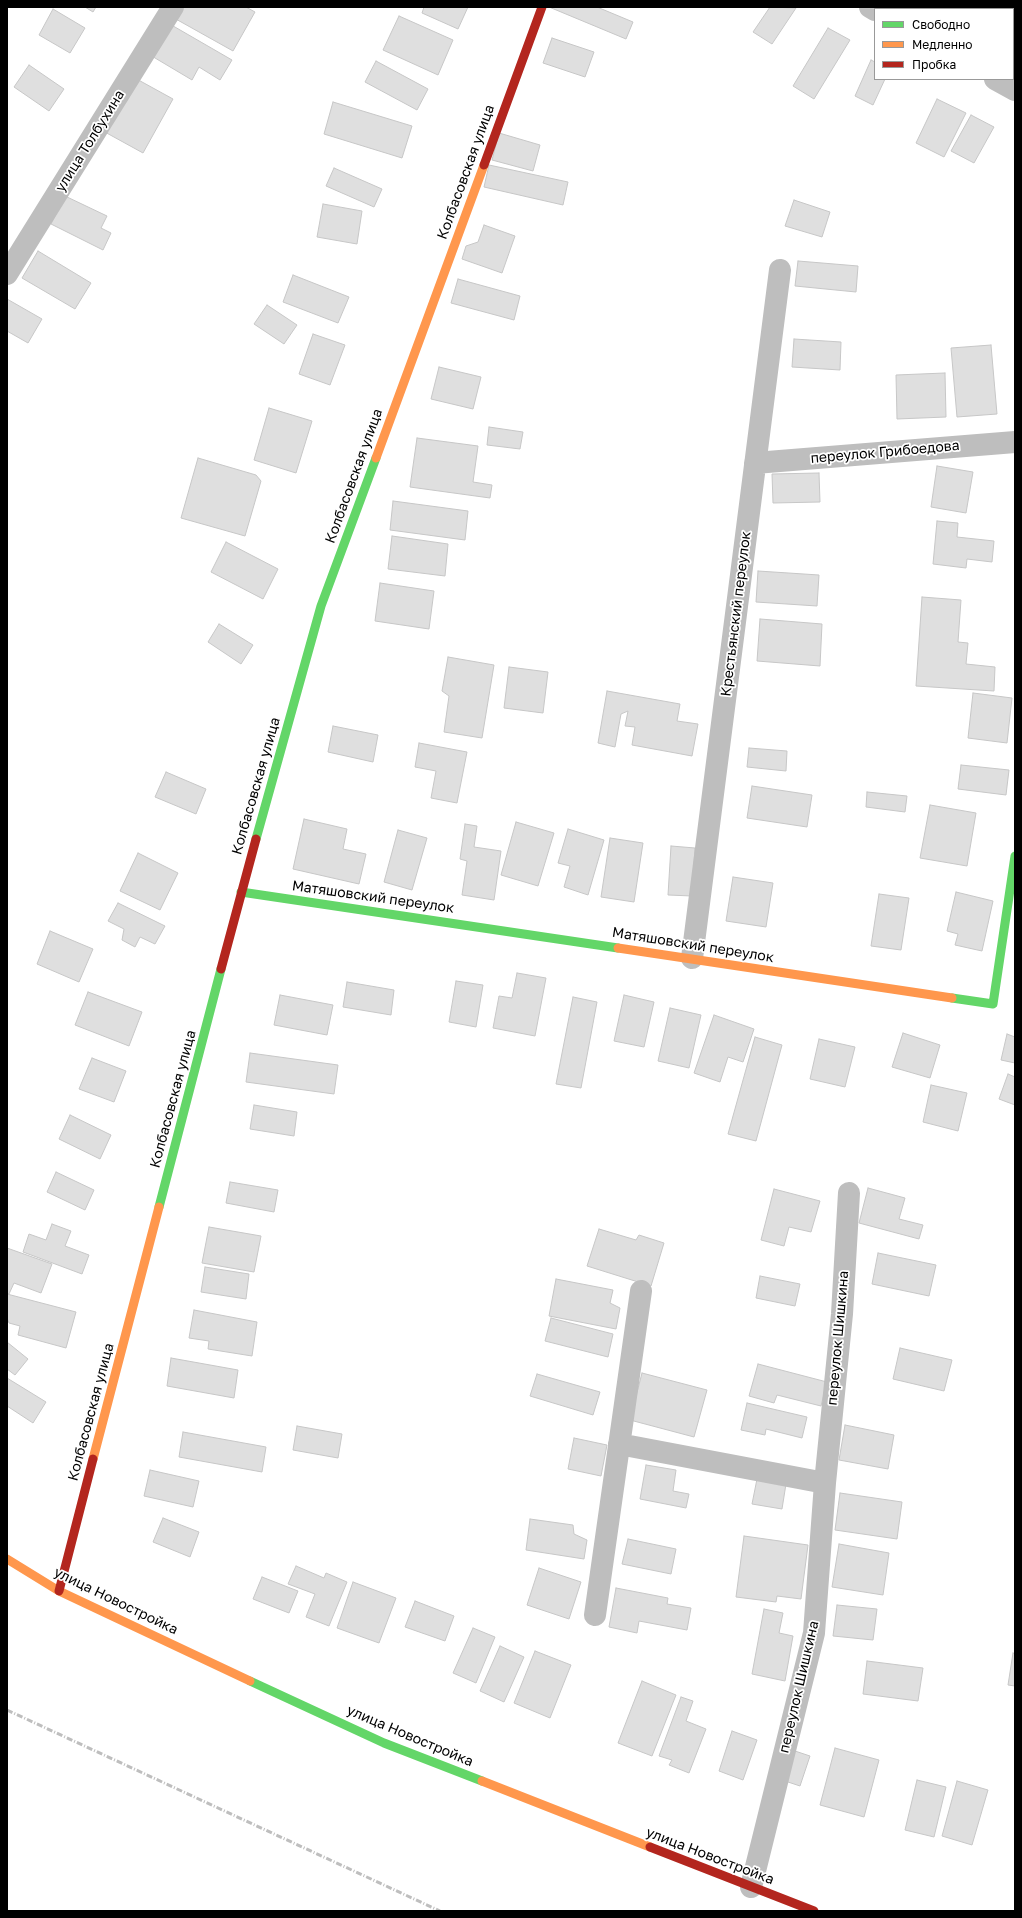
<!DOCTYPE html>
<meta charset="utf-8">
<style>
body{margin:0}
#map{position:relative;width:1022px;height:1918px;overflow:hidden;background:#fff;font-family:"Golos Text",sans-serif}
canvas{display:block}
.frame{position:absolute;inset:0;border:8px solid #000;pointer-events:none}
.legend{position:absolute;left:874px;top:8px;width:140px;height:72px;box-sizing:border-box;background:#fff;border:1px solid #999;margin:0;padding:5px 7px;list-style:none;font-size:12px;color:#000}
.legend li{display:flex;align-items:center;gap:8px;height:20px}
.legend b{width:20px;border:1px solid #999}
</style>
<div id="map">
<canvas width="1022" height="1918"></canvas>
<div class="frame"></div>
<ul class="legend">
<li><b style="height:5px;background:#63d668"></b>Свободно</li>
<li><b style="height:5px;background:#ff974d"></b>Медленно</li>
<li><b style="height:5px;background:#b3261e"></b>Пробка</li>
</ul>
</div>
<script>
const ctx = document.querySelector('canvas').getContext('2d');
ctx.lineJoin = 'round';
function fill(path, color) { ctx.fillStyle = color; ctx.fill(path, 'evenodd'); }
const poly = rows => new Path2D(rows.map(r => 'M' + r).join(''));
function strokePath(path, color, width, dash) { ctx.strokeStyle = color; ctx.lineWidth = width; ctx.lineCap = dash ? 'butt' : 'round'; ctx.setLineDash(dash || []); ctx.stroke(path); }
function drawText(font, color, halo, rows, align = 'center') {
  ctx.font = font + ' "Golos Text",sans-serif'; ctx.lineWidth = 3.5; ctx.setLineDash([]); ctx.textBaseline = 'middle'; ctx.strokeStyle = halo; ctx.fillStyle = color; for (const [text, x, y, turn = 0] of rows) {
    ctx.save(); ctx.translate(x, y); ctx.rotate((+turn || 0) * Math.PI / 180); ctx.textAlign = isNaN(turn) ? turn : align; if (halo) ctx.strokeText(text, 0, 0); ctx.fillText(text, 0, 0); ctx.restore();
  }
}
const building = poly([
 [85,7,96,7,93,12,85,7],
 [180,7,246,7,255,12,233,51,174,18,180,7],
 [424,7,468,7,458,29,422,13,424,7],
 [549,7,597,7,633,22,626,39,549,7],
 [770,7,796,8,772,44,753,32,770,7],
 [997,7,1015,7,1015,39,1013,43,1013,9,996,9,997,7],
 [53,9,85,28,70,53,39,35,53,9],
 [399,16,453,40,438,75,383,50,399,16],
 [168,23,232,60,220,80,199,67,192,80,150,55,168,23],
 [828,28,850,40,814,99,793,86,828,28],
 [552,38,594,52,585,77,543,63,552,38],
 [871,60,875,62,875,79,885,79,873,105,855,96,871,60],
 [376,61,428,89,417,110,365,82,376,61],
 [29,65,64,89,49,111,14,87,29,65],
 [133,77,173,99,143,153,103,131,133,77],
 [937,99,966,113,944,157,916,143,937,99],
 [333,102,412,126,402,158,324,134,333,102],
 [971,115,994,127,974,163,951,151,971,115],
 [499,133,540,145,533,171,492,160,499,133],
 [489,165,568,182,563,205,484,187,489,165],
 [334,168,382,189,374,207,326,186,334,168],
 [65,196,107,216,101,228,111,233,103,250,51,224,65,196],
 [794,200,830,212,822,237,785,226,794,200],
 [323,204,362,211,357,244,317,237,323,204],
 [484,225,515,236,502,273,462,259,466,246,478,242,484,225],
 [38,251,91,283,75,309,22,278,38,251],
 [798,261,858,266,856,292,795,286,798,261],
 [293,275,349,297,338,323,283,302,293,275],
 [458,279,520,296,514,320,451,303,458,279],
 [7,299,42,319,28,343,7,331,7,299],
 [267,305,297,325,284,344,254,324,267,305],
 [313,334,345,345,330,385,299,374,313,334],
 [794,339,841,342,840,370,792,367,794,339],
 [991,345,997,414,957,417,951,348,991,345],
 [439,367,481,377,473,409,431,399,439,367],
 [945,373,946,417,897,419,896,375,945,373],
 [269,408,312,421,296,473,254,460,269,408],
 [489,427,523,432,520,449,487,445,489,427],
 [417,438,478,446,473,482,492,485,490,498,410,487,417,438],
 [198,458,256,475,261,481,245,536,181,518,198,458],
 [937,466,973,472,966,513,931,507,937,466],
 [819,473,820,502,773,503,772,474,819,473],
 [393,501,468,511,465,540,390,530,393,501],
 [937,521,958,523,957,537,994,541,992,562,967,559,966,568,933,564,937,521],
 [392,536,448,544,445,576,388,569,392,536],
 [226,542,278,569,263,599,211,572,226,542],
 [758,571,819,575,817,606,756,602,758,571],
 [380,583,434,591,429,629,375,621,380,583],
 [922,597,961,600,958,642,968,643,966,664,995,667,994,691,916,686,922,597],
 [760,619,822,624,820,666,757,661,760,619],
 [219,624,253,645,241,664,208,642,219,624],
 [448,657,494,665,482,738,444,732,449,696,442,691,448,657],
 [509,667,548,672,543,713,504,708,509,667],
 [607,691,680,704,677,721,698,724,692,756,632,745,635,727,625,726,628,711,621,714,615,747,598,743,607,691],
 [973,693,1012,698,1007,743,968,738,973,693],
 [333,726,378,735,373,762,328,752,333,726],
 [419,743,467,752,457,803,431,798,436,771,415,767,419,743],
 [749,748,787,751,786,771,747,767,749,748],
 [961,765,1009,770,1006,795,958,789,961,765],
 [166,772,206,789,196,814,155,797,166,772],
 [752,786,812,795,807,827,747,818,752,786],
 [867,792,907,796,905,812,866,807,867,792],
 [930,805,976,813,967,866,920,858,930,805],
 [304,819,347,829,343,849,366,854,359,884,293,869,304,819],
 [516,822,554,833,538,886,501,875,516,822],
 [465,824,477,826,474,847,501,851,494,900,462,895,467,861,460,859,465,824],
 [568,829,604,840,588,895,564,887,570,866,558,863,568,829],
 [398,830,427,838,412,890,384,882,398,830],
 [610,838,643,843,634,902,601,897,610,838],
 [671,846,695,848,692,896,668,895,671,846],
 [138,853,178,873,160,910,120,891,138,853],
 [733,877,773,883,766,927,726,921,733,877],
 [956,892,993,901,982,951,955,945,958,934,947,931,956,892],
 [879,894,909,898,901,950,871,946,879,894],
 [118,903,165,926,155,944,140,937,135,947,122,940,124,929,108,921,118,903],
 [50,931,93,949,79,982,37,964,50,931],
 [517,973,546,978,535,1036,493,1028,499,996,512,998,517,973],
 [456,981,483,985,476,1027,449,1022,456,981],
 [347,982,394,990,391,1015,343,1007,347,982],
 [88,992,142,1012,129,1046,75,1025,88,992],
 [280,995,333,1005,327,1035,274,1025,280,995],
 [624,995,654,1002,644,1047,614,1041,624,995],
 [573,997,597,1002,581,1088,556,1084,573,997],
 [670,1008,701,1015,689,1068,658,1061,670,1008],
 [714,1015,754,1029,743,1062,728,1057,720,1082,694,1073,714,1015],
 [903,1033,940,1045,930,1078,892,1067,903,1033],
 [1007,1034,1015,1037,1015,1063,1001,1060,1007,1034],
 [755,1037,782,1045,756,1141,728,1134,755,1037],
 [819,1039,855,1047,845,1087,810,1079,819,1039],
 [250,1053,338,1065,334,1094,246,1082,250,1053],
 [92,1058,126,1071,114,1102,79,1089,92,1058],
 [1008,1074,1015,1077,1015,1105,999,1099,1008,1074],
 [931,1085,967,1093,958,1131,923,1122,931,1085],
 [254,1105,297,1112,294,1136,250,1129,254,1105],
 [70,1115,111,1135,100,1159,59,1139,70,1115],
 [56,1172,94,1190,85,1210,47,1192,56,1172],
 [230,1182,278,1190,274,1212,226,1203,230,1182],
 [868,1188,905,1198,899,1219,923,1225,919,1239,859,1223,868,1188],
 [774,1189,820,1201,811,1232,789,1227,784,1246,761,1240,774,1189],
 [52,1224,71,1231,65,1246,89,1255,82,1274,23,1252,29,1234,46,1240,52,1224],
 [209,1227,261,1236,254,1272,202,1263,209,1227],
 [599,1229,636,1240,639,1235,664,1243,651,1286,587,1266,599,1229],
 [7,1248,52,1264,41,1293,14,1283,9,1294,7,1293,7,1248],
 [878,1253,936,1265,929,1296,872,1284,878,1253],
 [205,1267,249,1274,246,1299,201,1292,205,1267],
 [760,1276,800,1284,795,1306,756,1298,760,1276],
 [556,1279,613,1290,610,1303,620,1308,616,1329,549,1316,556,1279],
 [7,1294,76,1312,66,1348,18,1335,20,1326,9,1323,7,1318,7,1294],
 [194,1310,257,1322,252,1356,208,1349,209,1341,189,1338,194,1310],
 [551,1318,613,1334,608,1357,545,1341,551,1318],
 [7,1342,28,1359,15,1375,7,1369,7,1342],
 [900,1348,952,1360,944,1391,893,1379,900,1348],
 [171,1358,238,1370,234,1398,167,1386,171,1358],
 [758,1364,827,1382,821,1406,777,1395,774,1403,749,1396,758,1364],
 [642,1373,707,1390,694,1437,630,1420,642,1373],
 [537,1374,600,1392,593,1415,530,1396,537,1374],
 [7,1378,46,1402,33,1423,7,1406,7,1378],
 [747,1403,807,1417,802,1438,766,1429,765,1435,741,1430,747,1403],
 [845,1425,894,1435,888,1469,839,1460,845,1425],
 [297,1426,342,1434,338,1458,293,1450,297,1426],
 [183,1432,266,1447,262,1472,179,1457,183,1432],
 [574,1438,607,1445,601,1476,568,1469,574,1438],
 [646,1465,676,1470,673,1491,689,1494,686,1508,640,1499,646,1465],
 [150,1470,199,1481,193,1507,144,1496,150,1470],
 [757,1479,786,1484,782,1509,752,1504,757,1479],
 [840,1493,902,1502,897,1539,835,1530,840,1493],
 [163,1518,199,1532,190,1557,153,1542,163,1518],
 [530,1519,573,1525,574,1534,587,1540,584,1559,526,1550,530,1519],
 [744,1536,808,1545,801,1599,777,1596,776,1602,736,1597,744,1536],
 [628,1539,676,1549,671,1574,622,1564,628,1539],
 [839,1544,889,1553,883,1595,832,1587,839,1544],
 [296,1566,324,1578,326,1573,347,1582,329,1626,306,1617,315,1594,288,1584,296,1566],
 [539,1568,581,1582,569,1619,527,1605,539,1568],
 [262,1577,298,1591,289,1613,253,1599,262,1577],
 [353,1582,396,1598,379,1643,337,1628,353,1582],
 [616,1588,668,1598,667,1604,691,1608,687,1630,639,1621,637,1633,609,1627,616,1588],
 [415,1601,454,1616,445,1641,405,1627,415,1601],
 [837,1605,877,1609,873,1640,833,1636,837,1605],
 [764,1609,783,1613,779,1633,793,1636,785,1681,752,1674,764,1609],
 [473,1628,495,1637,476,1683,453,1673,473,1628],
 [500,1646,524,1657,504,1702,480,1691,500,1646],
 [535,1651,571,1665,550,1718,514,1703,535,1651],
 [1013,1653,1015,1654,1015,1686,1008,1685,1013,1653],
 [867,1661,923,1668,918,1701,863,1694,867,1661],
 [642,1681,676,1695,652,1756,618,1743,642,1681],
 [681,1697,693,1701,686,1721,706,1729,689,1773,669,1765,672,1760,659,1756,681,1697],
 [732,1731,757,1740,743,1780,719,1771,732,1731],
 [835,1748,879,1760,864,1817,820,1805,835,1748],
 [792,1750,810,1756,800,1786,782,1780,792,1750],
 [917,1780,946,1787,934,1837,905,1830,917,1780],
 [957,1781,988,1790,972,1845,942,1836,957,1781]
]);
const street = poly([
 [870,7,875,10],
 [920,9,921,7],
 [995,79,1015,90],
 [7,274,173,7],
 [755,463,1015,442],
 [692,958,780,270],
 [619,1444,825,1483],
 [595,1615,641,1291],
 [751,1887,814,1633,825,1483,842,1314,849,1193]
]);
const fast = poly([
 [256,839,321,606,376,458],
 [241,892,618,948],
 [952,998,993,1004,1015,856],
 [159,1207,221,969],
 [250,1681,384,1743,482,1781]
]);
const slow = poly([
 [376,458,484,165],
 [618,948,952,998],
 [93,1459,159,1207],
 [7,1559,59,1591,250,1681],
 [482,1781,650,1847]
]);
const jam = poly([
 [484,165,542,7],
 [221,969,256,839],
 [59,1591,93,1459],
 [650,1847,814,1911]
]);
const rail = poly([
 [7,1710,440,1911]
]);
const streetNames = [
 ["улица Толбухина",90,141,-58],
 ["Колбасовская улица",466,172,-70],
 ["переулок Грибоедова",885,452,-5],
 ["Колбасовская улица",354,476,-70],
 ["Крестьянский переулок",736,614,-83],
 ["Колбасовская улица",256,786,-74],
 ["Матяшовский переулок",373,897,8],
 ["Матяшовский переулок",693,945,9],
 ["Колбасовская улица",173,1099,-75],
 ["переулок Шишкина",838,1338,-85],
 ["Колбасовская улица",91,1412,-75],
 ["улица Новостройка",116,1601,26],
 ["переулок Шишкина",799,1687,-77],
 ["улица Новостройка",410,1736,23],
 ["улица Новостройка",710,1856,21]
];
fill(building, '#dfdfdf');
strokePath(building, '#c7c7c7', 1);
strokePath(street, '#bebebe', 22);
strokePath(fast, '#63d668', 9);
strokePath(slow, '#ff974d', 9);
strokePath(jam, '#b3261e', 9);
strokePath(rail, '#bebebe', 3, [6, 2, 1, 2]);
drawText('14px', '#000', '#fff', streetNames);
</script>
